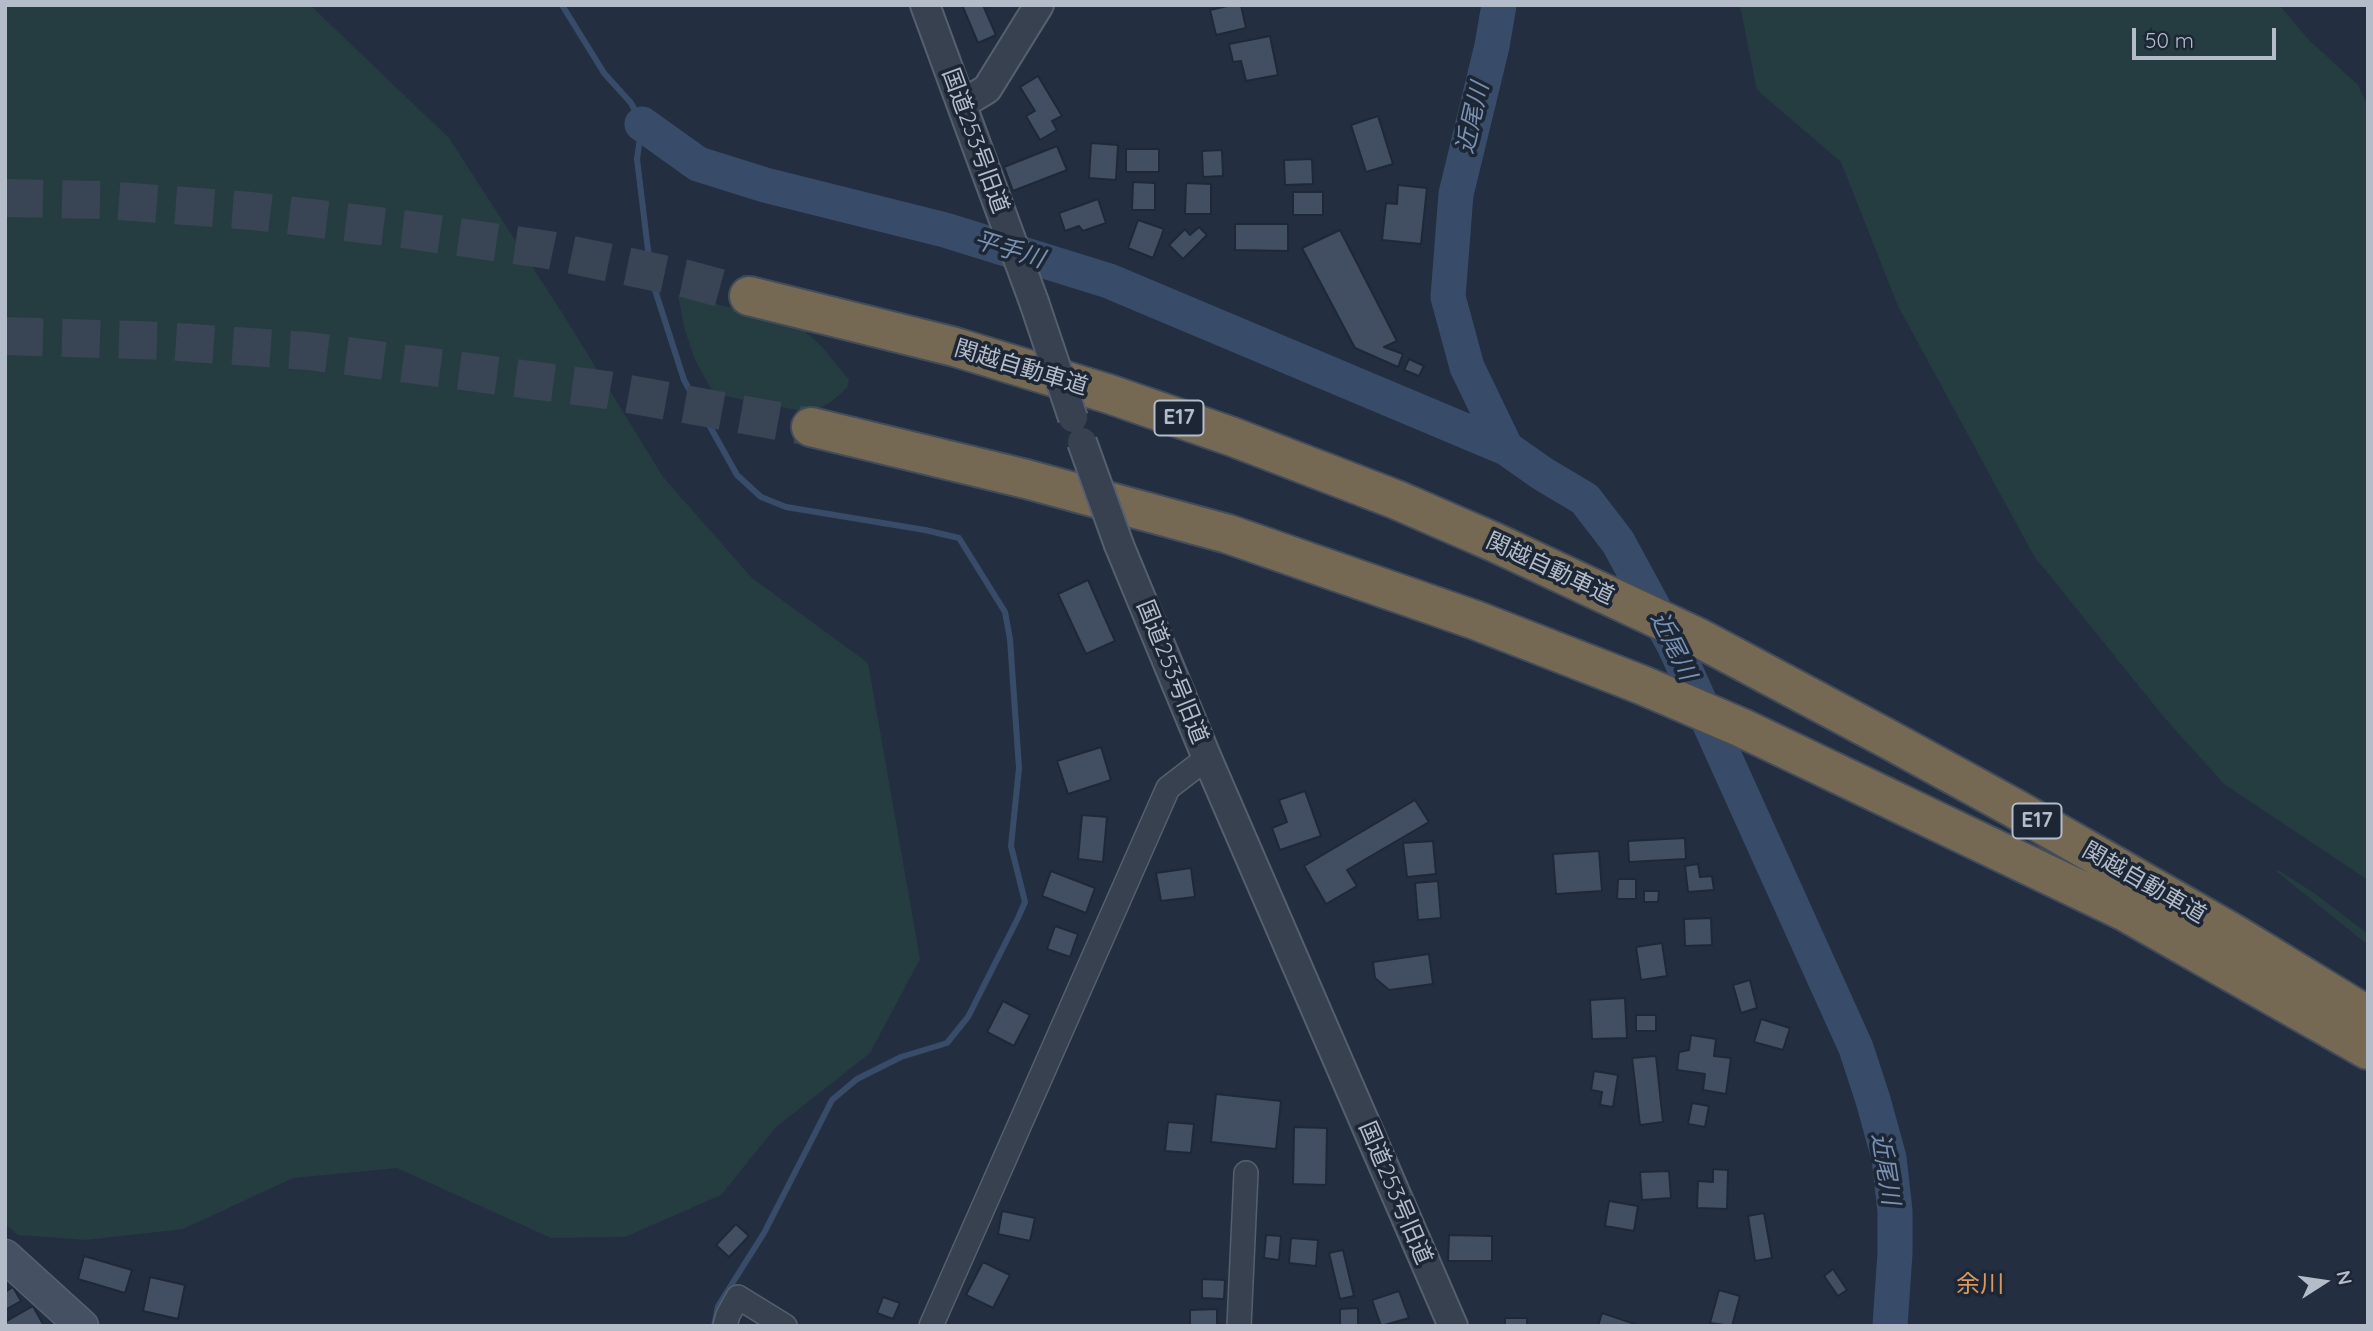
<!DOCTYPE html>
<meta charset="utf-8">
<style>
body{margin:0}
#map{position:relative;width:2373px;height:1331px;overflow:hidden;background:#232f40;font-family:Quicksand,sans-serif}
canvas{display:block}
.frame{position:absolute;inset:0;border:7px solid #b4bcca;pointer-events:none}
.north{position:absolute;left:2289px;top:1247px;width:70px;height:70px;-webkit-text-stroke:5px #1c2635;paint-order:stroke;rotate:78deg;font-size:19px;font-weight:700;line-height:28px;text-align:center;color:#b4bcca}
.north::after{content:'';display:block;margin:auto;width:24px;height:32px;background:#b4bcca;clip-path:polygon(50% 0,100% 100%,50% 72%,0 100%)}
.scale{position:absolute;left:2132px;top:28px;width:144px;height:32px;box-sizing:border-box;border:4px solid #b4bcca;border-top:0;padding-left:9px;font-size:21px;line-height:24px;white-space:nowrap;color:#b4bcca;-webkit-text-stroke:5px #1c2635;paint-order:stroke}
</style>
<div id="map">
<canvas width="2373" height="1331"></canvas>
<div class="frame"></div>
<div class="north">N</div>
<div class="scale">50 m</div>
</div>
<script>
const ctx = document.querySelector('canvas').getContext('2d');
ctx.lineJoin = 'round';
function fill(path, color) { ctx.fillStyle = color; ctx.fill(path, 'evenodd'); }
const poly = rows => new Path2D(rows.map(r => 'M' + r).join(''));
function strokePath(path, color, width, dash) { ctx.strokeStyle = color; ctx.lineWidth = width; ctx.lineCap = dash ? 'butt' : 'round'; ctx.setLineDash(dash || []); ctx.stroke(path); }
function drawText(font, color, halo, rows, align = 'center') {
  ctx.font = font + ' Quicksand,"Noto Sans JP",sans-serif'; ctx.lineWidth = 7; ctx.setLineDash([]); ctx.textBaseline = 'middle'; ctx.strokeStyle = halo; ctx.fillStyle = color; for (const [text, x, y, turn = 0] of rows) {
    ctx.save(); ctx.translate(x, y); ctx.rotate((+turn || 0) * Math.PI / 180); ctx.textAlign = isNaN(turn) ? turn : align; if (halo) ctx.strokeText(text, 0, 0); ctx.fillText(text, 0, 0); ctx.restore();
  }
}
const green = poly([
 [5,5,310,5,449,138,566,319,663,477,752,578,868,663,920,959,870,1053,776,1127,721,1195,625,1237,551,1238,397,1168,293,1178,183,1229,86,1240,18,1235,5,1224],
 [1740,5,2279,5,2309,40,2358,85,2368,107,2368,880,2224,784,2163,716,2034,556,1898,306,1841,162,1757,90],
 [678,295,796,323,823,348,849,380,847,388,832,401,813,413,714,394,695,360,684,327],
 [2278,870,2314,893,2368,934,2368,945,2276,871]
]);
const stream = poly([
 [562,5,604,73,631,103,642,124,637,159,648,250,654,287,684,380,737,475,761,497,786,507,925,530,959,538,1005,612,1010,639,1019,768,1011,846,1025,902,1018,918,968,1017,947,1043,901,1057,857,1079,832,1100,764,1233,718,1306,714,1326]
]);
const river = poly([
 [1499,5,1492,46,1456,194,1448,297,1467,367,1506,448,1543,474,1585,499,1618,542,1675,647,1856,1048,1873,1100,1889,1158,1895,1211,1895,1253,1890,1326],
 [642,124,698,164,765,185,945,230,1109,281,1506,448]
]);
const building = poly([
 [962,5,983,5,996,35,978,43,962,5],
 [1232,5,1241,5,1246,28,1216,35,1210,10,1232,5],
 [1270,36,1278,75,1246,81,1241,61,1233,62,1229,44,1270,36],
 [1038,76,1062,116,1052,121,1057,130,1040,140,1026,116,1035,111,1020,87,1038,76],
 [1378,116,1393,164,1366,172,1351,125,1378,116],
 [1091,143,1118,145,1116,180,1089,178,1091,143],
 [1057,146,1067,170,1013,191,1004,167,1057,146],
 [1126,149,1159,149,1159,172,1126,172,1126,149],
 [1222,150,1223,176,1203,177,1202,151,1222,150],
 [1312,159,1313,184,1285,185,1284,160,1312,159],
 [1133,182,1155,183,1155,210,1132,210,1133,182],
 [1186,183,1211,184,1211,214,1185,214,1186,183],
 [1398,185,1427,188,1421,244,1382,240,1386,203,1397,204,1398,185],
 [1293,192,1323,192,1323,215,1293,215,1293,192],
 [1098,199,1106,223,1083,231,1079,226,1065,231,1059,213,1098,199],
 [1138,220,1164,229,1153,258,1128,248,1138,220],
 [1235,224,1288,224,1288,251,1235,250,1235,224],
 [1199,227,1207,235,1183,259,1169,245,1185,229,1190,235,1199,227],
 [1340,230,1397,341,1384,347,1403,354,1398,367,1355,348,1302,248,1340,230],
 [1409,359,1424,366,1419,376,1404,370,1409,359],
 [1088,580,1115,641,1086,654,1058,594,1088,580],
 [1101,747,1111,780,1068,794,1057,761,1101,747],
 [1305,791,1321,836,1280,850,1272,828,1287,822,1279,800,1305,791],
 [1415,800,1429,822,1347,870,1357,886,1326,904,1304,866,1415,800],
 [1082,815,1107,817,1103,862,1078,859,1082,815],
 [1685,838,1686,859,1629,862,1628,841,1685,838],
 [1433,841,1436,874,1407,877,1403,843,1433,841],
 [1599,851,1602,891,1556,894,1553,854,1599,851],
 [1698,864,1700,877,1712,876,1714,890,1688,892,1685,866,1698,864],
 [1191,868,1195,897,1161,901,1156,873,1191,868],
 [1051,871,1095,888,1086,913,1042,896,1051,871],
 [1618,879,1636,879,1636,899,1617,899,1618,879],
 [1438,881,1441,918,1418,920,1415,883,1438,881],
 [1644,891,1659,891,1658,902,1644,902,1644,891],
 [1711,918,1712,945,1685,946,1684,919,1711,918],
 [1055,926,1078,934,1070,957,1047,949,1055,926],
 [1662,943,1667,976,1641,980,1636,947,1662,943],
 [1429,954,1433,984,1389,990,1375,978,1373,962,1429,954],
 [1750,980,1757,1008,1741,1013,1733,985,1750,980],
 [1625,998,1627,1038,1592,1039,1590,1000,1625,998],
 [1003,1001,1030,1015,1014,1046,987,1032,1003,1001],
 [1636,1015,1656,1015,1656,1031,1636,1031,1636,1015],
 [1761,1019,1790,1028,1783,1050,1754,1042,1761,1019],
 [1691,1035,1716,1039,1714,1056,1731,1058,1726,1094,1703,1090,1705,1074,1677,1070,1679,1052,1689,1050,1691,1035],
 [1656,1056,1663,1122,1640,1125,1632,1058,1656,1056],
 [1594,1071,1618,1075,1613,1107,1600,1105,1602,1092,1591,1090,1594,1071],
 [1216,1094,1281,1101,1276,1149,1211,1142,1216,1094],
 [1692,1103,1709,1106,1705,1127,1688,1124,1692,1103],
 [1168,1122,1194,1124,1191,1153,1165,1151,1168,1122],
 [1294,1127,1327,1128,1326,1185,1293,1184,1294,1127],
 [1713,1169,1728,1170,1727,1209,1697,1208,1698,1181,1713,1182,1713,1169],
 [1669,1171,1671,1198,1642,1200,1640,1172,1669,1171],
 [1609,1201,1638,1206,1634,1231,1605,1226,1609,1201],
 [1002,1211,1035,1218,1030,1241,998,1234,1002,1211],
 [1764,1213,1772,1258,1755,1261,1748,1216,1764,1213],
 [736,1224,749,1236,729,1257,716,1245,736,1224],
 [1266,1235,1281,1236,1279,1260,1264,1258,1266,1235],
 [1449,1235,1492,1236,1492,1261,1448,1261,1449,1235],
 [1291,1238,1318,1240,1316,1266,1289,1263,1291,1238],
 [1343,1250,1354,1296,1340,1299,1329,1253,1343,1250],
 [84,1256,132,1270,125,1293,78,1279,84,1256],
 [983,1262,1010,1275,993,1308,966,1295,983,1262],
 [1833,1269,1847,1290,1838,1296,1824,1276,1833,1269],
 [150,1277,185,1285,178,1319,143,1311,150,1277],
 [1202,1279,1225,1280,1224,1299,1202,1298,1202,1279],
 [13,1287,21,1301,5,1310,5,1292,13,1287],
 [1719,1290,1740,1296,1732,1326,1710,1323,1719,1290],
 [1399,1291,1409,1318,1381,1326,1372,1300,1399,1291],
 [883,1297,900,1303,893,1319,877,1313,883,1297],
 [33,1306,44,1326,5,1326,5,1322,33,1306],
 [1358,1308,1358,1326,1340,1326,1340,1309,1358,1308],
 [1217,1309,1217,1326,1190,1326,1190,1310,1217,1309],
 [1602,1313,1641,1326,1598,1326,1602,1313],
 [1505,1318,1527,1318,1527,1326,1505,1326,1505,1318]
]);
const motorwayTunnel = poly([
 [5,198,105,200,252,211,403,229,549,250,687,279,749,296],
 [5,336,163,341,309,351,607,390,811,427]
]);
const minor = poly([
 [725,1326,728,1315,738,1297,785,1326],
 [931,1326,1168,788,1207,758],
 [1239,1326,1246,1173]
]);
const tertiary = poly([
 [925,5,1034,302],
 [962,104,987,89,1039,5],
 [1119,545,1207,758,1453,1326]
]);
const secondary = poly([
 [5,1256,82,1326]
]);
const motorway = poly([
 [749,296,955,347,1109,394,1233,437,1397,500,1496,543,1699,638,1888,739,2012,807,2234,934,2368,1016],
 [811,427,1026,479,1228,534,1475,620,1642,685,1742,728,2124,911,2368,1050]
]);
const tertiaryBridge = poly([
 [1034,302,1073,418],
 [1082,442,1119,545]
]);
const shields = [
 [1179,418,49],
 [2037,821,49]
];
const shieldNames = [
 ["E17",1179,418],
 ["E17",2037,821]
];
const streetNames = [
 ["国道253号旧道",975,141,70],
 ["関越自動車道",1021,368,17],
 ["関越自動車道",1550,569,25],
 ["国道253号旧道",1172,672,68],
 ["関越自動車道",2144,883,30],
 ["国道253号旧道",1395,1193,67]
];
const waterNames = [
 ["近尾川",1473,118,-77],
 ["平手川",1009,250,17],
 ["近尾川",1673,646,64],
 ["近尾川",1885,1169,81]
];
const neighbourhoodNames = [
 ["余川",1980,1285]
];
fill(green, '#253d41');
strokePath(stream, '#384c6a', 6);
strokePath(river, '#384c6a', 35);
fill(building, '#424f62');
strokePath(building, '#1e2837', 2);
strokePath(motorwayTunnel, '#394455', 38, [38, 19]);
strokePath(minor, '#555f6d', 26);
strokePath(tertiary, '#555f6d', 32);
strokePath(secondary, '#555f6d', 35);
strokePath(motorway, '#424c5a', 42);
strokePath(minor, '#384150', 23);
strokePath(tertiary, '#384150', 28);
strokePath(secondary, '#455063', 32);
strokePath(motorway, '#766954', 38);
strokePath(tertiaryBridge, '#555f6d', 32, []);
strokePath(tertiaryBridge, '#384150', 28);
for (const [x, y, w] of shields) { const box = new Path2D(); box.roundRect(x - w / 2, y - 17.5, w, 35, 5); ctx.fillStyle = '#1c2635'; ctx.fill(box); strokePath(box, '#b4bcca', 2); }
drawText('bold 21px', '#b4bcca', null, shieldNames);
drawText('23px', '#b4bcca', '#1c2635', streetNames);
drawText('italic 24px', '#7a91b3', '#1c2635', waterNames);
drawText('24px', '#da975f', '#1c2635', neighbourhoodNames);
</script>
